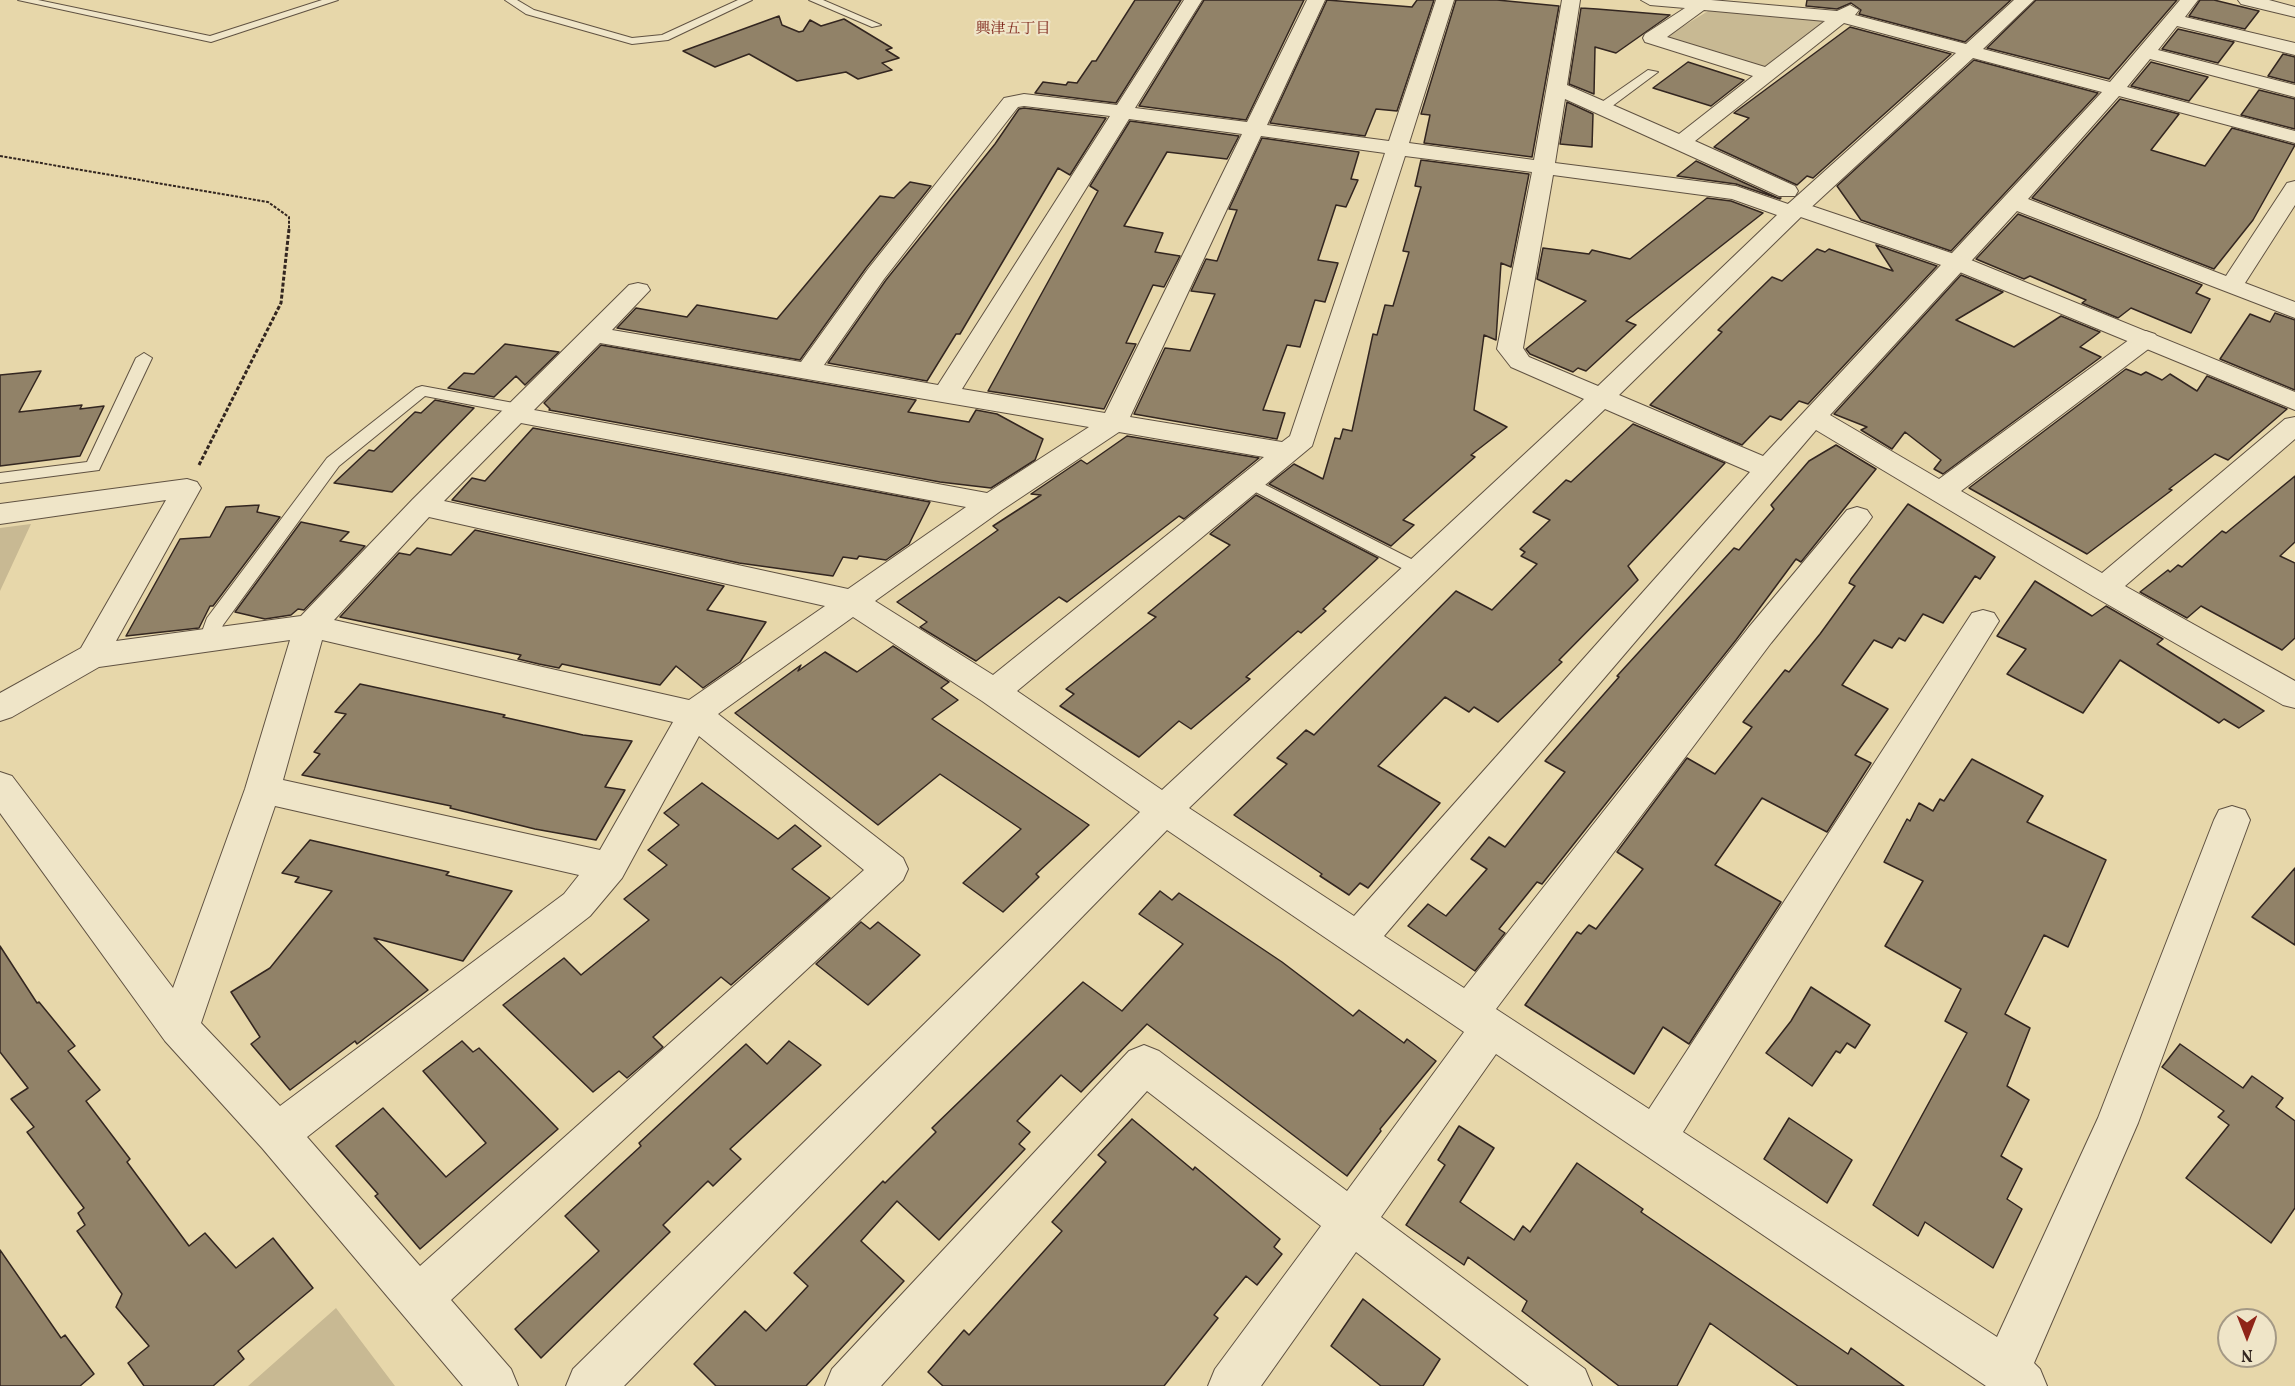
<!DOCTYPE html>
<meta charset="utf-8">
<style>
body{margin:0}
#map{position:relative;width:2295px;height:1386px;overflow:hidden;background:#e7d7aa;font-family:Vollkorn,serif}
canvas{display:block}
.north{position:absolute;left:2217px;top:1308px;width:60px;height:60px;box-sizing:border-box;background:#efe5c8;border:2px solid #a49985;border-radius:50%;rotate:180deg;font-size:16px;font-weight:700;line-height:24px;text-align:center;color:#332620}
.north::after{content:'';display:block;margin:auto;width:21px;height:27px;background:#8f2418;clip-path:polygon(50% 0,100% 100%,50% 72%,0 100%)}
</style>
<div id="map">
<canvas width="2295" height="1386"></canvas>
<div class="north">N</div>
</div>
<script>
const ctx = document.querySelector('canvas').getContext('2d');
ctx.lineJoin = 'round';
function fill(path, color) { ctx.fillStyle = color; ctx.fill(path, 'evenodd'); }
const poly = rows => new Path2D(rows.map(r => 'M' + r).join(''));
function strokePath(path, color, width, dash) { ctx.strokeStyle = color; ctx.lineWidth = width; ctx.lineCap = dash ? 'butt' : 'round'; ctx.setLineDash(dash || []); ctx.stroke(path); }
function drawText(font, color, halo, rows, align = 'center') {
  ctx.font = font + ' Vollkorn,"Noto Serif JP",serif'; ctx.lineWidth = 4.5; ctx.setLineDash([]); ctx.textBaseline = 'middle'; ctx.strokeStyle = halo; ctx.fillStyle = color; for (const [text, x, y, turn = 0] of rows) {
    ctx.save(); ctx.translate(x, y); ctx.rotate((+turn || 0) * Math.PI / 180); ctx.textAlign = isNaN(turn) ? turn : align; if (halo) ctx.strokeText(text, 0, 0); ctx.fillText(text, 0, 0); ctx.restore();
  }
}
const green = poly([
 [1713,8,1814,18,1824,23,1765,68,1664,38],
 [31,524,0,591,0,528],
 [336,1308,395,1386,248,1386]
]);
const building = poly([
 [1135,0,1181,0,1116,103,1035,93,1043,82,1066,85,1068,82,1077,83,1092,61,1096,61,1135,0],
 [1204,0,1304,0,1246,120,1139,106,1204,0],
 [1327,0,1412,7,1417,0,1434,0,1397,111,1376,109,1365,136,1270,123,1327,0],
 [1456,0,1497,0,1559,6,1532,157,1424,143,1430,115,1421,114,1456,0],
 [1807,0,2011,0,1965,42,1859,14,1861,10,1851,3,1837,9,1806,6,1807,0],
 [2036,0,2177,0,2109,79,1987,48,2036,0],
 [2200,0,2214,0,2259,11,2245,29,2189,16,2200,0],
 [1581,8,1597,9,1670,15,1616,53,1595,47,1594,94,1569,84,1581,8],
 [779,16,782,25,799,32,803,31,810,20,821,26,844,19,892,48,886,50,899,58,882,63,892,70,858,79,846,72,797,81,749,54,715,67,683,51,779,16],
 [1850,27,1951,54,1813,178,1807,176,1797,185,1714,147,1749,118,1734,113,1850,27],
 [2178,29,2234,42,2218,63,2162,49,2178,29],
 [2283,54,2295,57,2295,83,2268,76,2283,54],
 [1974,60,2098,93,1951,251,1861,220,1837,186,1974,60],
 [1688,62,1744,80,1711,106,1653,88,1688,62],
 [2151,62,2208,77,2189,101,2131,86,2151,62],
 [2259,90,2295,99,2295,129,2241,115,2259,90],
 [2120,99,2179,114,2151,150,2205,166,2232,128,2295,145,2253,220,2214,269,2032,198,2120,99],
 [1567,102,1593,114,1592,147,1560,144,1567,102],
 [1024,108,1106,118,1070,175,1058,168,960,334,956,334,927,381,828,363,886,280,995,144,1019,109,1024,108],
 [1130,121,1239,136,1227,159,1167,152,1124,226,1163,233,1155,252,1180,256,1164,287,1153,285,1126,343,1136,344,1104,409,988,391,1098,191,1090,186,1130,121],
 [1262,138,1359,152,1351,179,1358,180,1346,207,1336,205,1318,260,1338,263,1325,302,1315,300,1300,347,1287,345,1263,410,1285,413,1277,439,1134,414,1165,348,1190,351,1215,294,1191,291,1206,259,1217,261,1237,210,1229,209,1262,138],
 [1421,160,1529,174,1511,267,1501,263,1496,340,1484,335,1474,410,1507,427,1471,455,1475,457,1403,520,1414,525,1391,546,1269,484,1294,464,1323,479,1335,438,1340,439,1343,429,1352,431,1373,334,1377,335,1385,305,1393,306,1409,252,1403,251,1421,187,1415,186,1421,160],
 [1696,161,1778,198,1781,198,1780,199,1736,184,1677,176,1696,161],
 [910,182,931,186,866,268,800,360,617,328,636,308,687,317,697,305,777,319,880,196,894,198,910,182],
 [1707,198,1731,201,1763,213,1626,321,1636,325,1586,371,1578,368,1573,372,1530,354,1526,349,1586,301,1537,279,1543,248,1589,254,1592,250,1630,259,1707,198],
 [2018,214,2202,285,2196,293,2210,299,2191,333,2131,308,2118,318,2082,303,2086,300,2030,276,2024,279,1976,259,2018,214],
 [1876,245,1937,266,1808,404,1799,401,1781,420,1770,416,1742,445,1650,405,1722,332,1718,330,1772,277,1782,281,1817,249,1825,252,1829,249,1893,271,1876,245],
 [1961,275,2003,292,1956,320,2014,347,2061,316,2100,332,2080,347,2101,357,1943,474,1934,469,1941,460,1905,432,1892,449,1861,430,1867,427,1834,414,1961,275],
 [2275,313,2295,320,2295,390,2220,359,2250,314,2270,322,2275,313],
 [505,344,559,352,525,385,516,376,494,397,448,388,464,373,474,374,505,344],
 [601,345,916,400,908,412,969,422,976,410,997,414,1043,439,1035,460,991,488,940,482,549,410,550,409,544,403,601,345],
 [2126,369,2141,375,2146,372,2162,380,2170,374,2197,391,2207,376,2287,409,2228,460,2215,454,2169,489,2172,490,2087,554,1969,488,2126,369],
 [41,371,19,412,82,405,80,409,104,406,80,456,0,466,0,375,41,371],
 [435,400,474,408,392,492,334,483,369,450,374,451,415,412,421,413,435,400],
 [1633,424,1725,463,1628,566,1638,580,1559,660,1562,662,1498,722,1474,707,1469,712,1445,697,1378,766,1440,803,1368,888,1360,883,1349,895,1320,876,1322,874,1234,815,1287,764,1277,758,1306,730,1314,735,1456,591,1492,610,1537,564,1521,556,1525,552,1520,549,1550,520,1533,512,1566,480,1571,482,1633,424],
 [533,428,930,502,909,544,886,560,859,556,857,559,843,557,833,576,739,563,452,500,472,478,485,481,533,428],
 [1127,436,1259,458,1184,519,1179,516,1067,602,1059,597,976,661,920,627,927,622,897,602,998,530,993,526,1041,495,1031,494,1081,460,1087,464,1127,436],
 [1836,445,1876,469,1801,562,1796,559,1736,640,1542,884,1537,882,1499,929,1505,933,1475,971,1408,926,1428,904,1446,916,1487,869,1471,859,1489,837,1505,847,1565,772,1545,761,1619,677,1617,676,1734,548,1739,550,1774,509,1771,505,1809,461,1836,445],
 [2295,476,2295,542,2280,556,2295,563,2295,638,2282,650,2201,606,2187,618,2140,592,2168,570,2170,572,2178,565,2182,567,2222,531,2226,533,2295,476],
 [1256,495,1378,558,1323,609,1326,611,1301,633,1298,631,1246,677,1250,679,1191,729,1179,721,1139,757,1060,706,1074,694,1066,689,1156,617,1148,613,1230,545,1210,534,1256,495],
 [1908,504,1995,557,1980,579,1975,576,1943,623,1923,614,1905,641,1899,638,1892,648,1874,640,1842,685,1888,709,1855,755,1871,763,1827,832,1762,798,1715,865,1781,902,1689,1044,1663,1027,1634,1074,1525,1005,1577,932,1581,934,1589,925,1596,929,1643,869,1617,852,1687,758,1715,774,1752,727,1743,722,1785,670,1789,672,1820,634,1855,586,1849,583,1851,579,1908,504],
 [259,505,257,512,280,517,213,606,210,606,199,628,126,636,180,539,210,537,226,507,259,505],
 [301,522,349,532,340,541,365,546,304,610,298,609,291,615,265,619,235,612,301,522],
 [475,530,724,586,707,610,766,622,740,662,703,688,676,666,660,685,562,664,559,668,539,664,518,659,521,655,340,617,399,553,410,555,417,548,451,555,475,530],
 [2035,581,2092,616,2106,606,2163,639,2157,644,2264,711,2239,728,2224,719,2219,723,2120,660,2083,713,2007,674,2026,649,1997,636,2035,581],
 [893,646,949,682,941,688,958,700,932,719,1089,825,1036,874,1039,877,1003,912,963,883,1021,829,940,774,878,825,735,713,801,665,798,671,825,652,857,672,893,646],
 [360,684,505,715,503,717,583,735,632,741,605,787,625,790,596,840,535,829,450,808,451,806,302,775,320,754,314,752,346,714,335,712,360,684],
 [1972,759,2043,796,2027,822,2106,860,2068,947,2044,935,2005,1014,2030,1028,2007,1086,2029,1100,2001,1156,2022,1169,2007,1199,2022,1209,1993,1268,1925,1222,1918,1236,1873,1205,1967,1033,1945,1021,1961,989,1885,946,1923,881,1884,862,1907,819,1910,821,1919,803,1933,811,1940,799,1944,801,1972,759],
 [702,783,778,839,795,825,821,846,792,869,830,898,731,985,721,977,653,1037,663,1047,627,1078,619,1071,593,1092,503,1005,564,958,581,975,649,920,624,899,667,865,648,850,679,825,664,813,702,783],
 [310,840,449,872,446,875,512,891,463,961,374,938,428,990,357,1044,355,1041,290,1090,251,1044,260,1037,231,992,270,968,332,891,295,882,299,877,282,873,310,840],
 [2295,868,2295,945,2252,917,2295,868],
 [1160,891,1172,900,1179,893,1282,962,1353,1016,1359,1010,1404,1043,1407,1039,1436,1061,1380,1129,1381,1131,1347,1176,1147,1024,1081,1092,1061,1075,1017,1121,1030,1132,1019,1144,1025,1149,939,1240,897,1201,861,1241,904,1281,806,1386,716,1386,694,1364,745,1311,766,1331,808,1286,794,1273,883,1181,885,1183,936,1132,932,1128,1083,982,1122,1011,1183,944,1139,914,1160,891],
 [861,922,870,929,878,922,920,955,868,1005,816,964,861,922],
 [0,946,37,1003,39,1002,75,1046,68,1051,100,1090,86,1101,130,1159,127,1162,189,1246,205,1233,236,1268,273,1238,313,1288,238,1351,244,1359,213,1386,144,1386,128,1363,149,1346,116,1307,122,1294,77,1231,85,1225,78,1213,84,1208,27,1132,34,1127,11,1099,28,1088,0,1052,0,946],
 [1811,987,1870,1025,1855,1048,1847,1043,1840,1053,1836,1051,1812,1086,1766,1053,1791,1021,1811,987],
 [462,1041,473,1052,479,1048,558,1129,420,1249,375,1196,378,1194,336,1146,383,1108,446,1177,486,1143,423,1071,462,1041],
 [789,1041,821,1065,730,1149,741,1159,713,1186,708,1181,663,1225,670,1232,541,1358,515,1329,599,1251,565,1216,641,1146,639,1143,746,1044,767,1064,789,1041],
 [2180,1044,2243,1088,2252,1076,2283,1098,2276,1107,2295,1121,2295,1208,2271,1243,2186,1178,2229,1125,2218,1117,2224,1111,2162,1067,2180,1044],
 [1789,1118,1852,1160,1827,1203,1764,1159,1789,1118],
 [1132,1119,1193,1170,1195,1167,1280,1239,1274,1247,1282,1254,1257,1285,1246,1276,1214,1315,1218,1318,1164,1386,943,1386,928,1372,964,1330,969,1335,1062,1231,1052,1222,1106,1162,1098,1155,1132,1119],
 [1459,1126,1494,1148,1460,1202,1514,1240,1523,1226,1530,1232,1577,1163,1643,1209,1641,1212,1848,1354,1851,1348,1904,1386,1798,1386,1710,1323,1677,1386,1619,1386,1522,1311,1527,1301,1468,1257,1464,1265,1406,1225,1445,1165,1438,1160,1459,1126],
 [0,1250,61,1338,65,1335,94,1374,80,1386,0,1386,0,1250],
 [1363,1299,1440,1359,1423,1386,1381,1386,1331,1346,1363,1299]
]);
const pathFar1 = poly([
 [0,156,268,202,289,217,289,231]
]);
const path = poly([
 [199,465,281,303,289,229]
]);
const service = poly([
 [18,0,38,0,210,36,322,0,338,0,211,42,18,0],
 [505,0,517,0,534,10,632,38,662,35,738,0,752,0,668,40,632,44,526,14,505,0],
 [809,0,823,0,881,25,872,27,809,0],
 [1648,70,1658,72,1607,110,1599,110,1599,104,1648,70],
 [144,353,152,358,99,470,0,483,0,473,87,462,136,358,144,353],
 [422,386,519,404,527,409,519,414,425,396,339,466,223,625,215,645,201,645,199,640,207,618,327,458,416,388,422,386],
 [1250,477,1425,566,1428,570,1425,574,1413,574,1244,486,1242,482,1250,477]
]);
const minor = poly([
 [1184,0,1202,0,1135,108,1247,122,1307,0,1325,0,1267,125,1389,141,1436,0,1454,0,1409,143,1534,160,1562,0,1580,0,1567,85,1679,134,1753,76,1645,42,1643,38,1645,34,1685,8,1650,5,1641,0,1711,0,1837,11,1850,5,1859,10,1855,15,1966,44,2014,0,2034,0,1983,49,2110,82,2180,0,2198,0,2185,17,2295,43,2295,55,2177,26,2158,50,2295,85,2295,97,2150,59,2127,87,2295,131,2295,143,2119,96,2028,199,2226,276,2287,183,2295,181,2295,205,2245,283,2295,302,2295,318,2017,211,1830,415,1939,479,2137,334,2146,331,2155,334,2159,339,2155,344,1961,491,2102,573,2285,419,2295,417,2295,439,2125,586,2295,681,2295,708,2283,705,2093,596,1816,430,1384,936,1464,988,1749,627,1847,510,1857,507,1867,510,1872,517,1867,524,1771,643,1496,1009,1649,1109,1972,613,1983,610,1994,613,1999,621,1994,629,1683,1132,1997,1337,2098,1118,2214,820,2219,810,2232,806,2245,810,2250,820,2138,1123,2034,1363,2040,1369,2047,1386,1986,1386,1496,1054,1381,1217,1585,1369,1592,1386,1529,1386,1356,1252,1261,1386,1208,1386,1215,1369,1321,1226,1147,1091,881,1386,825,1386,832,1369,1129,1051,1144,1045,1159,1051,1347,1191,1464,1032,1167,830,624,1386,566,1386,573,1369,1140,812,982,701,853,617,718,714,903,858,908,869,903,880,451,1300,511,1369,518,1386,463,1386,262,1148,165,1041,0,813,0,772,12,776,173,988,245,789,290,640,99,667,12,717,0,721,0,693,81,648,166,500,0,524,0,504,187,479,197,482,201,488,116,641,301,616,413,499,629,285,638,283,647,285,650,290,612,330,801,362,868,269,1004,98,1024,94,1117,105,1184,0],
 [1704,10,1825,21,1765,67,1667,37,1704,10],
 [1844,23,1956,53,1788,204,1736,186,1555,163,1565,99,1779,196,1795,196,1798,191,1795,186,1695,141,1844,23],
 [1973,58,2102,92,1763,456,1619,395,1805,213,1973,58],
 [1024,106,1110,116,938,385,824,365,884,279,1018,107,1024,106],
 [1129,119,1242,134,1105,413,962,389,1129,119],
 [1261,136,1385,153,1290,436,1282,442,1130,417,1261,136],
 [1405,156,1532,172,1497,349,1511,367,1584,399,1162,790,1017,691,1312,446,1405,156],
 [1553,175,1732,199,1777,215,1598,386,1529,357,1523,348,1553,175],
 [600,343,807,379,1089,427,987,493,534,410,600,343],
 [1605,409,1750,472,1354,916,1189,808,1605,409],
 [521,423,966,507,848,589,444,501,521,423],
 [1119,432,1264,457,993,675,875,601,1002,510,1119,432],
 [429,517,825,606,689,700,334,620,429,517],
 [322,640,673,722,600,850,283,780,322,640],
 [699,736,864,870,420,1266,307,1137,590,916,622,878,699,736],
 [275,806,579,875,564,894,280,1106,201,1023,275,806],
 [2238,0,2269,0,2295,7,2295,17,2241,4,2238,0]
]);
const tertiary = poly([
 [1797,201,1966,258,2295,392,2295,410,1950,268,1789,213,1786,208,1789,203,1797,201]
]);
const farNeighbourhoodnames = [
 ["興津五丁目",1013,30]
];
fill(green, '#c8b993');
fill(building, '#918268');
strokePath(building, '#332620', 1.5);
strokePath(service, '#605242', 2);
strokePath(minor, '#605242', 2);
strokePath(tertiary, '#605242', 2);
strokePath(pathFar1, '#332620', 2, [3, 1.5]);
strokePath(path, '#332620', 3, [4, 2]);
fill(service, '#efe5c8');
fill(minor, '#efe5c8');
fill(tertiary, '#efe5c8');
drawText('15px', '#7a1f14', '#efe5c8', farNeighbourhoodnames);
</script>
